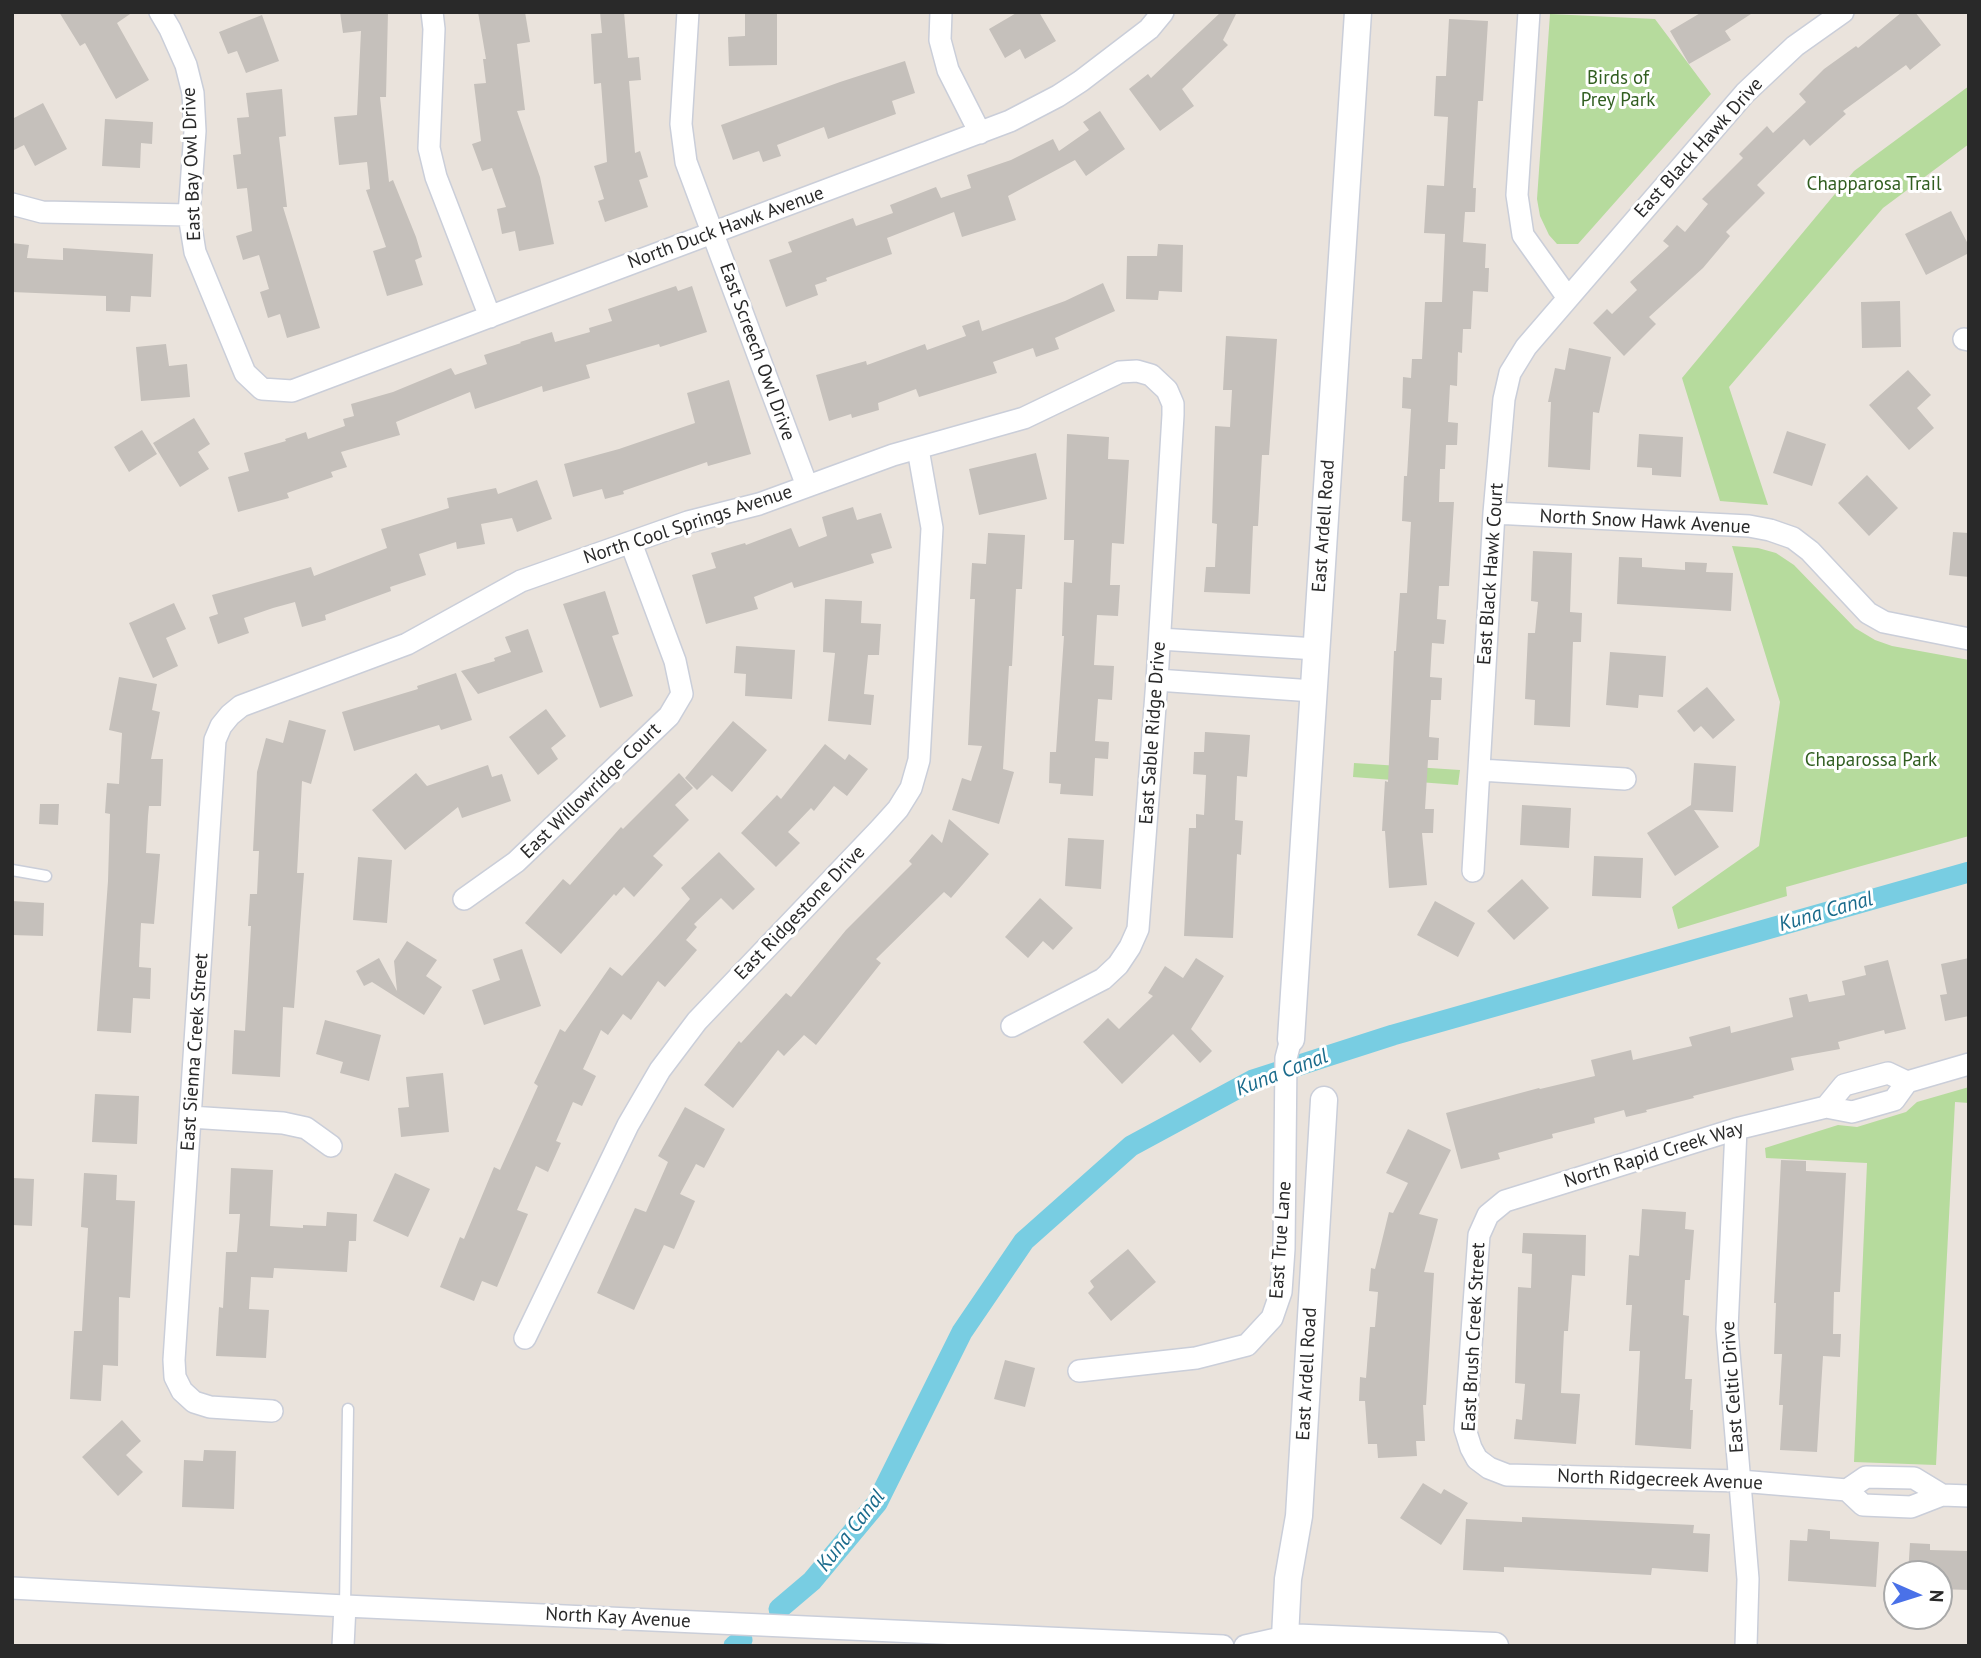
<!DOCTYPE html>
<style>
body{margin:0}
#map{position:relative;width:1981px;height:1658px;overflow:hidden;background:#eae3dc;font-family:"PT Sans",sans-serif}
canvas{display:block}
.frame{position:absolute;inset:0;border:14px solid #292929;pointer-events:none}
.north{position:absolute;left:1883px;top:1560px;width:70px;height:70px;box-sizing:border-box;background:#fff;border:2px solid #a9a9a9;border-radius:50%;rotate:93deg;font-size:19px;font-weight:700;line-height:28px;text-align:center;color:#292929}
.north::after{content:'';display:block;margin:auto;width:24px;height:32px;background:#4a71e8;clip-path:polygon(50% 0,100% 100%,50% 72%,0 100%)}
</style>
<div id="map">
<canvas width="1981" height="1658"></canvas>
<div class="frame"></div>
<div class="north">N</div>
</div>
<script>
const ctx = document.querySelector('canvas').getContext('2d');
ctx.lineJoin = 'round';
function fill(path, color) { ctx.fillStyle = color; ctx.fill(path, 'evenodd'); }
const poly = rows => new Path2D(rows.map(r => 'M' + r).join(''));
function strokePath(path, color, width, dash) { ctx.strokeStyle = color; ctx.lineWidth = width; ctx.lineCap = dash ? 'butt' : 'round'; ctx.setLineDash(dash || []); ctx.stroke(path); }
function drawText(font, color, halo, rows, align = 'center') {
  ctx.font = font + ' "PT Sans",sans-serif'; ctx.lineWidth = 6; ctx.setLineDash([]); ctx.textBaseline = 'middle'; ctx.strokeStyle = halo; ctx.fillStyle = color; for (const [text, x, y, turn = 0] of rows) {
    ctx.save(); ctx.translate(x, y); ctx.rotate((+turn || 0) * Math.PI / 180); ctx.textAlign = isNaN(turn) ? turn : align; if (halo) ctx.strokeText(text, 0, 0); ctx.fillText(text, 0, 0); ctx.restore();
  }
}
const green = poly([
 [1550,14,1655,19,1711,94,1578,244,1557,244,1549,235,1540,216,1537,199],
 [1969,86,1969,144,1883,208,1729,387,1768,505,1720,501,1682,378,1854,171],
 [1732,546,1758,548,1776,553,1794,565,1855,628,1875,640,1892,646,1969,660,1969,836,1786,887,1787,896,1678,929,1672,907,1759,846,1780,702],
 [1354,763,1460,770,1458,785,1353,777],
 [1969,1087,1969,1103,1955,1102,1936,1465,1854,1462,1867,1163,1766,1158,1765,1148,1838,1125,1857,1127,1906,1112,1917,1102]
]);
const canal = poly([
 [779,1609,812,1581,877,1503,962,1332,1024,1241,1131,1146,1253,1080,1393,1035,1969,872],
 [734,1646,742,1640]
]);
const building = poly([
 [59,12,133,12,117,23,149,80,116,99,85,43,80,46],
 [340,12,388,12,386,97,380,97,389,182,393,180,416,237,422,257,415,260,423,285,387,296,373,251,386,247,366,190,370,189,367,162,339,165,334,117,357,115,361,31,343,33],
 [478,12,525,12,530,42,517,44,525,110,517,111,540,177,554,244,519,251,515,231,502,234,497,209,506,207,492,168,482,171,472,144,481,141,474,84,486,83,483,59,486,59],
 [600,12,624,12,628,58,639,57,641,80,629,81,635,153,640,151,648,177,639,180,648,207,605,222,598,201,604,199,594,166,607,162,601,83,594,84,591,34,602,33],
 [745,12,777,12,777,65,729,66,728,37,745,36],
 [1018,12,1039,12,1056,41,1025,59,1020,49,1005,58,989,29],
 [1221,12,1237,12,1223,40,1228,45,1182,89,1194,106,1160,131,1129,89,1148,74,1151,78],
 [1702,12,1754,12,1725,31,1731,40,1689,64,1670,31],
 [1902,12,1915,12,1941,45,1910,70,1906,65,1843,111,1846,114,1810,146,1804,139,1757,185,1765,193,1726,232,1730,236,1703,268,1649,317,1656,324,1624,356,1593,323,1607,309,1612,314,1637,290,1630,282,1669,246,1663,241,1677,225,1685,232,1708,204,1702,199,1743,158,1739,154,1767,126,1773,133,1806,102,1799,94,1824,69,1856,46,1858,48],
 [262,15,279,61,246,73,237,51,228,54,219,32],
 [1449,19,1488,21,1483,101,1478,101,1473,188,1476,188,1475,212,1465,212,1463,242,1486,244,1485,268,1489,268,1488,292,1473,291,1471,329,1463,329,1462,353,1458,352,1457,386,1450,385,1448,422,1458,423,1457,445,1446,445,1445,469,1440,469,1439,502,1454,502,1449,586,1439,586,1437,619,1446,620,1444,644,1432,643,1430,677,1442,678,1441,700,1431,700,1429,737,1439,738,1438,760,1428,760,1425,809,1434,809,1433,833,1422,833,1427,885,1389,888,1385,831,1382,831,1385,781,1388,782,1394,651,1396,651,1400,593,1407,593,1411,522,1402,521,1404,476,1407,476,1411,409,1402,408,1403,377,1411,378,1412,359,1422,359,1425,302,1442,302,1445,234,1424,233,1427,185,1444,186,1448,117,1434,116,1436,76,1446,76],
 [905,61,915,93,892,101,896,114,828,139,824,127,777,145,781,156,763,162,759,151,733,160,721,125,840,82],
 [282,89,286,136,279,137,287,207,283,207,320,328,287,338,280,314,268,318,260,292,269,289,259,255,243,260,236,236,252,231,247,188,237,189,233,155,241,154,237,118,249,117,246,93],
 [43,103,67,149,35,166,24,145,12,151,12,119],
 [1100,111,1125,149,1086,176,1075,160,1008,196,1016,220,962,237,954,212,887,238,892,254,826,278,827,281,815,285,818,295,786,307,769,260,792,252,788,242,853,218,856,226,893,213,890,205,936,187,941,198,971,188,967,175,1011,160,1053,139,1059,151,1089,130,1083,122],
 [105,119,153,122,152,144,141,143,140,168,102,166],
 [1951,211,1969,246,1969,253,1926,275,1905,234],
 [12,243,29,245,27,258,63,260,63,248,153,254,151,297,131,296,130,312,106,311,106,296,12,292],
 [1158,244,1183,245,1182,292,1159,291,1158,300,1126,299,1127,256,1157,256],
 [1103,283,1115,311,1055,338,1059,349,1036,357,1033,348,993,362,997,373,919,397,916,389,878,403,879,410,852,418,851,414,829,421,816,375,866,361,867,365,925,344,927,350,966,336,962,326,979,320,982,331,1065,301],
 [676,286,678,291,692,286,707,332,660,347,659,344,586,365,590,378,543,392,542,386,475,409,470,392,396,422,400,435,341,452,347,467,331,472,333,477,287,493,289,498,238,512,228,477,249,471,244,453,286,441,285,439,306,432,308,439,345,426,343,419,354,416,351,404,393,392,451,368,455,375,487,364,484,355,521,343,520,342,552,332,555,342,590,332,589,328,612,321,608,309],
 [1900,301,1901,347,1862,348,1861,302],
 [1226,336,1277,339,1269,455,1262,455,1258,526,1253,526,1250,594,1204,592,1206,567,1215,567,1217,524,1212,523,1215,426,1230,427,1232,390,1223,390],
 [166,344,169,366,187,364,190,397,141,401,136,347],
 [1569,348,1611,357,1599,413,1593,412,1590,470,1548,467,1551,402,1548,402,1555,368,1565,370],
 [1908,370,1931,395,1917,408,1934,428,1909,450,1869,405],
 [729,380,751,454,708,466,707,462,623,491,624,494,605,499,602,489,573,497,564,464,619,449,695,423,687,393],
 [194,418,210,444,198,452,209,469,180,487,153,443],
 [142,430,157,454,129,472,114,447],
 [1787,431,1826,444,1812,486,1773,473],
 [1067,434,1109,437,1108,459,1129,460,1124,544,1112,543,1110,585,1120,585,1118,616,1097,615,1094,665,1114,666,1112,700,1098,699,1095,741,1109,742,1108,759,1095,758,1093,796,1060,794,1061,784,1049,783,1050,752,1056,752,1064,636,1062,636,1064,582,1072,583,1074,540,1064,540],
 [1639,434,1683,437,1681,477,1652,475,1652,468,1637,467],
 [1036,453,1047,499,979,515,969,469],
 [1867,475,1898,508,1869,536,1838,503],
 [537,480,552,519,517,532,512,518,481,524,485,544,457,549,456,542,419,554,426,575,390,587,391,591,325,615,326,620,302,627,295,602,273,608,244,618,249,633,218,644,209,617,218,614,212,595,311,567,314,576,387,548,381,529,449,508,447,498,496,488,498,494],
 [853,507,857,520,881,513,892,548,871,554,874,563,794,588,792,582,754,597,758,609,706,624,692,575,716,568,711,553,745,543,746,545,791,528,799,547,827,536,822,517],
 [1953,532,1969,533,1969,577,1949,575],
 [988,533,1025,535,1022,589,1016,589,1012,666,1009,666,1003,769,1014,772,999,824,952,810,962,778,971,781,982,746,968,745,975,599,970,599,972,563,986,564],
 [1533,551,1572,553,1570,612,1582,613,1581,642,1573,642,1570,727,1534,725,1535,700,1525,699,1528,633,1535,633,1538,602,1531,601],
 [1619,557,1642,558,1642,567,1685,570,1685,562,1707,563,1706,572,1733,573,1731,611,1617,604],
 [605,591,619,634,612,636,633,696,600,708,563,604],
 [825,599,862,601,861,623,881,624,879,655,868,655,864,694,874,695,871,725,828,721,835,653,823,652],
 [174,603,186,629,166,638,178,666,153,678,129,623],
 [528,629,543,672,478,694,461,671,495,661,494,658,511,652,505,637],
 [736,646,795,650,792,699,745,696,746,674,734,673],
 [1610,652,1666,656,1663,697,1639,695,1638,708,1606,705],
 [456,673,472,720,441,730,439,725,354,751,342,712,418,689,417,686],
 [119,677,157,684,152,710,160,712,151,759,163,759,161,806,149,806,148,816,146,853,160,854,154,924,141,923,139,967,151,968,150,999,133,998,131,1033,97,1031,108,881,110,814,105,813,107,783,119,784,122,733,109,730],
 [1707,687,1735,720,1713,739,1701,726,1694,732,1677,711],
 [546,709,566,736,551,748,558,759,538,775,509,737],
 [289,720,326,730,311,784,302,781,297,873,304,873,294,1008,283,1007,280,1077,232,1074,234,1030,245,1031,251,926,248,926,250,894,257,894,259,851,253,851,257,772,266,738,283,743],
 [733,721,767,750,732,792,712,775,697,790,685,778],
 [1205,732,1250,735,1247,777,1237,776,1235,820,1243,821,1241,855,1237,854,1233,938,1184,936,1189,828,1196,828,1196,814,1204,815,1206,775,1193,774,1194,752,1204,752],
 [825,744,845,760,849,754,868,769,847,796,834,786,814,811,811,808,788,832,800,843,776,867,741,833,777,795,781,799],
 [1694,763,1736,766,1733,812,1694,810,1719,847,1675,876,1647,833,1691,805],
 [488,765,492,777,502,774,511,801,462,818,458,807,405,850,372,810,416,773,427,786],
 [679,773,693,788,675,805,689,820,653,856,663,865,634,897,624,887,616,896,614,894,561,954,525,923,563,879,570,885,621,827,623,829],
 [40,804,59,804,58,825,39,824],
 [1522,805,1571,808,1569,848,1520,845],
 [949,819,989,854,951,898,944,892,876,959,881,963,816,1045,804,1035,784,1056,778,1050,733,1108,704,1085,739,1041,741,1043,786,993,791,997,846,930,912,864,909,861,932,834,942,843],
 [1068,838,1104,840,1101,889,1065,886],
 [719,852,755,889,733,910,721,898,694,924,697,927,686,940,697,950,665,987,658,981,631,1020,623,1014,608,1035,601,1030,583,1069,596,1076,582,1106,573,1102,556,1141,561,1143,548,1172,536,1166,517,1210,528,1214,497,1287,482,1281,474,1301,440,1287,460,1237,464,1239,494,1167,500,1170,538,1086,534,1083,560,1029,565,1032,610,967,622,976,690,899,681,888],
 [1594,856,1643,858,1641,898,1592,896],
 [358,857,392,860,387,923,353,920],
 [1522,879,1549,908,1514,940,1487,911],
 [1040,898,1073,928,1053,950,1043,941,1028,958,1005,937],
 [12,901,44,903,43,936,12,935],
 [1435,901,1475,923,1458,957,1417,935],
 [407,941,437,960,426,976,442,987,424,1015,372,982,364,986,356,971,379,958,397,991,394,961],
 [522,949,541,1006,484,1025,472,990,500,980,493,959],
 [1196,958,1224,976,1191,1029,1212,1051,1200,1063,1173,1034,1122,1084,1083,1042,1108,1018,1119,1029,1153,996,1148,993,1165,966,1183,978],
 [1969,958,1969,1016,1945,1021,1940,995,1947,994,1941,964],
 [1888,960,1906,1029,1885,1034,1884,1030,1838,1042,1840,1049,1791,1058,1794,1070,1693,1096,1694,1098,1646,1110,1647,1112,1626,1117,1624,1110,1594,1118,1595,1123,1552,1134,1553,1138,1498,1153,1500,1159,1461,1169,1446,1113,1539,1088,1540,1089,1595,1076,1591,1060,1631,1050,1633,1060,1692,1046,1689,1037,1730,1026,1731,1033,1793,1017,1789,998,1807,994,1809,1002,1845,995,1842,981,1866,975,1864,966],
 [325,1020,381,1035,369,1081,340,1073,343,1062,316,1054],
 [443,1073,449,1132,401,1137,398,1108,409,1107,406,1077],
 [95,1094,139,1096,137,1144,92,1142],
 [685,1107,725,1129,704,1168,696,1164,680,1194,695,1201,674,1249,664,1245,634,1310,597,1293,635,1208,646,1212,668,1162,658,1156],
 [1408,1129,1451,1150,1419,1214,1438,1219,1424,1272,1434,1273,1426,1405,1423,1405,1425,1441,1416,1441,1417,1456,1378,1458,1377,1444,1368,1444,1365,1401,1359,1401,1360,1377,1366,1378,1370,1327,1375,1327,1378,1292,1369,1291,1371,1268,1375,1269,1389,1212,1393,1213,1408,1183,1386,1173],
 [1781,1160,1806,1161,1806,1171,1846,1173,1840,1292,1834,1292,1833,1334,1841,1334,1840,1357,1823,1356,1817,1452,1780,1450,1783,1405,1779,1405,1782,1354,1774,1354,1776,1303,1774,1303],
 [231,1168,273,1170,270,1226,303,1228,303,1225,326,1226,327,1212,357,1214,356,1241,349,1241,347,1272,274,1268,273,1278,251,1277,249,1309,269,1310,266,1358,216,1356,219,1307,223,1308,226,1252,237,1252,240,1214,229,1214],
 [84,1173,117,1175,116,1200,135,1201,130,1298,119,1297,118,1366,103,1365,101,1401,70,1399,74,1331,82,1331,88,1228,81,1227],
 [395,1173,430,1189,408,1237,373,1221],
 [12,1178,34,1179,32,1226,12,1225],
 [1642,1209,1686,1212,1685,1229,1694,1230,1690,1280,1685,1280,1683,1315,1689,1316,1685,1379,1692,1379,1690,1410,1693,1410,1691,1449,1635,1445,1640,1351,1629,1351,1632,1305,1626,1305,1629,1255,1639,1256],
 [1523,1233,1586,1235,1585,1276,1572,1275,1568,1331,1564,1331,1561,1393,1580,1394,1576,1444,1514,1439,1516,1419,1522,1420,1525,1384,1515,1383,1518,1287,1531,1288,1532,1254,1522,1253],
 [1128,1249,1156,1282,1111,1321,1088,1293,1094,1287,1090,1281],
 [1005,1360,1035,1368,1025,1407,994,1399],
 [122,1420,141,1441,126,1455,143,1472,118,1496,82,1457],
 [204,1450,236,1451,234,1509,182,1507,184,1460,203,1461],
 [1423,1483,1441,1494,1444,1489,1468,1503,1441,1545,1400,1518],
 [1522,1517,1694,1525,1693,1533,1710,1534,1708,1572,1652,1568,1651,1575,1504,1567,1504,1572,1463,1570,1466,1519,1522,1522],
 [1808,1529,1830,1531,1830,1539,1879,1542,1876,1587,1788,1581,1790,1540,1807,1541],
 [1910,1543,1930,1544,1930,1550,1969,1551,1969,1590,1939,1589,1939,1574,1908,1574]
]);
const service = poly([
 [12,870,46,876],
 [345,1606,348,1409]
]);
const minor = poly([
 [160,12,170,29,186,65,193,93,195,131,189,215,195,252,245,373,262,389,292,391,1010,121,1058,96,1081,81,1149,29,1163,12],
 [432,12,434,29,429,148,436,177,490,317],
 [688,12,681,124,686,162,807,486],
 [941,12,940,40,948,70,980,133],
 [1529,12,1517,195,1523,235,1568,298],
 [12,204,42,212,189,215],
 [1964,339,1969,340],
 [1494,513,1749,526,1770,530,1793,538,1810,551,1868,613,1884,622,1969,639],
 [1160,639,1316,649],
 [1157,680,1313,691],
 [1480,770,1625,779],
 [1473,871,1494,513,1504,399,1510,373,1526,347,1745,93,1795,46,1843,12],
 [464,899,516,862,669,716,682,694,675,661,631,543],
 [1907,1082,1969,1064],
 [1826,1107,1844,1085,1888,1073,1907,1082,1894,1100,1852,1112,1826,1107,1736,1129,1505,1201,1488,1215,1479,1235,1465,1429,1471,1448,1477,1459,1489,1468,1507,1475,1740,1481,1847,1490,1866,1477,1914,1478,1942,1495,1911,1507,1863,1505,1847,1490],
 [190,1117,283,1123,306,1128,331,1146],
 [1736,1129,1727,1329,1748,1579,1746,1646],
 [525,1338,628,1125,660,1070,697,1021,880,829,898,809,911,788,919,760,932,528,918,449],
 [1079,1371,1196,1358,1247,1345,1272,1318,1281,1292,1284,1249,1286,1058,1291,1039],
 [272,1411,210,1407,194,1402,182,1391,175,1377,174,1360,215,740,221,726,230,715,241,706,407,644,521,581,688,522,759,504,893,455,1024,418,1120,372,1137,371,1151,375,1167,390,1173,404,1173,415,1157,680,1138,929,1130,947,1118,965,1103,979,1012,1026],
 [1942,1495,1969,1496],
 [12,1588,345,1606,1223,1646],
 [343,1646,345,1606],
 [1245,1646,1285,1637]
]);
const tertiary = poly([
 [1291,1039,1358,12],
 [1285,1637,1495,1646],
 [1282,1646,1285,1637,1288,1579,1299,1516,1324,1100]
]);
const parkNames = [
 ["Birds of",1618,79],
 ["Prey Park",1618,101],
 ["Chapparosa Trail",1874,185],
 ["Chaparossa Park",1871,761]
];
const streetNames = [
 ["East Black Hawk Drive",1699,148,-48],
 ["East Bay Owl Drive",192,164,-92],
 ["North Duck Hawk Avenue",726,228,-20],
 ["East Screech Owl Drive",757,352,70],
 ["North Snow Hawk Avenue",1645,522,3],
 ["North Cool Springs Avenue",688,525,-18],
 ["East Ardell Road",1324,526,-86],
 ["East Black Hawk Court",1491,574,-86],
 ["East Sable Ridge Drive",1153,733,-86],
 ["East Willowridge Court",591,791,-44],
 ["East Ridgestone Drive",800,913,-46],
 ["East Sienna Creek Street",195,1052,-86],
 ["North Rapid Creek Way",1654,1155,-17],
 ["East True Lane",1281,1240,-86],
 ["East Brush Creek Street",1474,1337,-87],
 ["East Ardell Road",1307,1374,-87],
 ["East Celtic Drive",1733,1387,-94],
 ["North Ridgecreek Avenue",1660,1480,2],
 ["North Kay Avenue",618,1618,3]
];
const waterNames = [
 ["Kuna Canal",1826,912,-16],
 ["Kuna Canal",1282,1073,-21],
 ["Kuna Canal",851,1531,-52]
];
fill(green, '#b6db9d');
strokePath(canal, '#78cde2', 21);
fill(building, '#c5c0bb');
strokePath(service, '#caced9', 13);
strokePath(minor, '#caced9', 24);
strokePath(tertiary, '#caced9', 29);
strokePath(service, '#fff', 10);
strokePath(minor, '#fff', 21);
strokePath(tertiary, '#fff', 26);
drawText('19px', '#315e20', '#fff', parkNames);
drawText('19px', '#292929', '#fff', streetNames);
drawText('italic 21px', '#1a6b8c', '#fff', waterNames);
</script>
